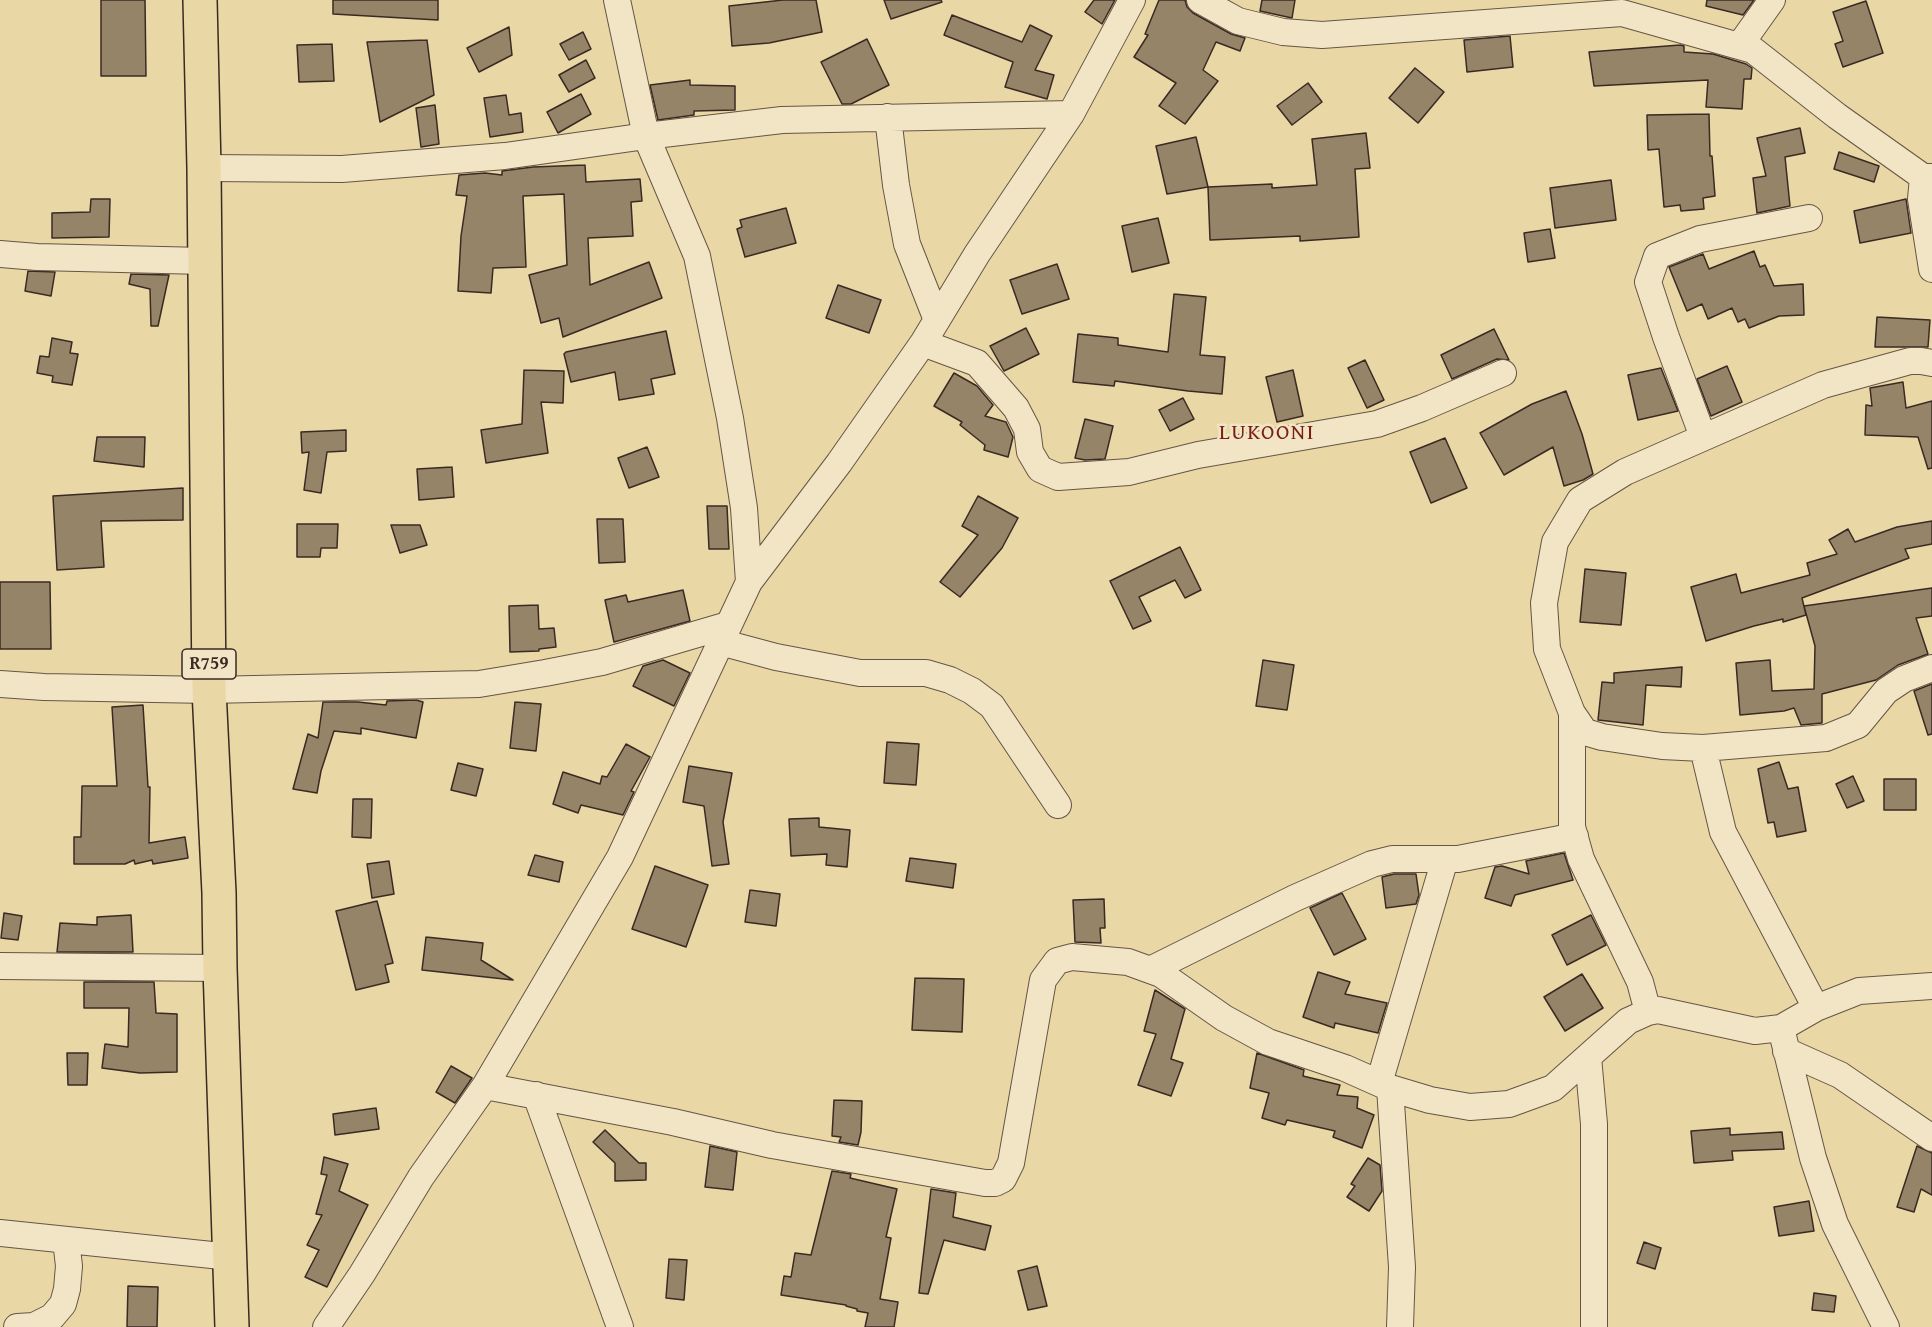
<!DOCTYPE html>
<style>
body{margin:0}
canvas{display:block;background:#e9d7a6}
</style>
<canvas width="1932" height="1327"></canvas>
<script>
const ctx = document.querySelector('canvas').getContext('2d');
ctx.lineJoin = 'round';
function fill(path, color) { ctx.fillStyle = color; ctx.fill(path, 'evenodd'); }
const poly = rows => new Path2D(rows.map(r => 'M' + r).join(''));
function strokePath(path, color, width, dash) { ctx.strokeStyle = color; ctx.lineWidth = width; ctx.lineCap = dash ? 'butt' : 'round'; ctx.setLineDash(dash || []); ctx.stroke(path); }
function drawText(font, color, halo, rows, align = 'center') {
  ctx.font = font + ' "Gentium Book Plus",serif'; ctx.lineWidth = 5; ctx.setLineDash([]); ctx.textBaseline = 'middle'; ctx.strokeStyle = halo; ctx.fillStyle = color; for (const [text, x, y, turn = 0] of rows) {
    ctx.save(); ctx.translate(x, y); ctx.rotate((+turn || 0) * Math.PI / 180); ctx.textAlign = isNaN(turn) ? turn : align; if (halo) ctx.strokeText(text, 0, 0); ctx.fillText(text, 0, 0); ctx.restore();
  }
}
const building = poly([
 [101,0,145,0,146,76,101,76,101,0],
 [333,0,438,0,438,20,333,14,333,0],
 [783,0,816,0,822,32,769,43,732,46,729,6,783,0],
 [884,0,941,0,942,2,891,19,884,0],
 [1094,0,1115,0,1102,24,1085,12,1094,0],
 [1159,0,1185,0,1187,7,1193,13,1231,34,1245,38,1240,51,1216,42,1203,70,1218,81,1185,124,1159,106,1176,83,1134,57,1148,35,1145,34,1159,0],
 [1262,0,1295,0,1292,18,1260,11,1262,0],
 [1707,0,1754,0,1743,15,1706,6,1707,0],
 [1866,1,1883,53,1843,67,1835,44,1843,41,1833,12,1866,1],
 [952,15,1022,42,1030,25,1052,36,1035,70,1054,75,1047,99,1005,87,1013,62,944,35,952,15],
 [509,27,512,55,479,72,467,48,509,27],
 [583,32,591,49,569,60,560,44,583,32],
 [1510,36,1513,67,1467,72,1464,40,1510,36],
 [867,39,889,85,851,104,842,104,821,62,867,39],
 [427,40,434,95,380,122,367,42,427,40],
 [332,44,334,81,299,82,297,45,332,44],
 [1680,45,1684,46,1684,52,1713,54,1746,64,1752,68,1751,79,1744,79,1742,109,1706,107,1708,80,1594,86,1589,52,1680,45],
 [586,60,595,78,569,92,559,75,586,60],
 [1415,68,1444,92,1418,123,1389,98,1415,68],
 [690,80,690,85,735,86,735,110,694,111,694,115,658,120,650,85,690,80],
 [1308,83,1322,102,1292,125,1277,106,1308,83],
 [581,94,591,114,558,133,547,112,581,94],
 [506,95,509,115,521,113,523,132,490,137,484,98,506,95],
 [435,105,439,144,421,147,416,108,435,105],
 [1709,114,1710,156,1712,156,1715,196,1703,198,1704,209,1681,211,1680,205,1664,207,1659,149,1648,150,1647,115,1709,114],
 [1800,128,1805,153,1785,157,1790,206,1757,213,1753,178,1766,176,1757,138,1800,128],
 [1366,133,1370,168,1355,169,1359,237,1300,241,1300,236,1210,240,1208,187,1272,184,1272,188,1317,185,1312,139,1366,133],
 [1196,137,1208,187,1167,194,1156,146,1196,137],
 [1839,152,1879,166,1874,182,1834,169,1839,152],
 [585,165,586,182,640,179,642,201,631,202,633,236,588,238,590,285,649,262,662,298,563,337,559,318,541,323,529,275,567,265,564,194,523,196,526,267,493,268,491,293,458,291,461,236,467,196,456,195,459,175,485,173,502,175,502,171,533,167,585,165],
 [1611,180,1616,220,1555,228,1550,188,1611,180],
 [91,199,110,199,109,237,52,238,52,213,90,212,91,199],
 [1906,199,1911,233,1860,243,1854,211,1906,199],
 [786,208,796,243,745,257,737,229,742,227,740,220,786,208],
 [1158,218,1169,263,1132,272,1122,226,1158,218],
 [1550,229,1555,258,1528,262,1524,233,1550,229],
 [1754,251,1760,267,1765,265,1774,286,1803,284,1804,315,1779,316,1749,328,1745,319,1738,322,1732,308,1708,319,1702,304,1687,311,1669,267,1703,254,1709,269,1754,251],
 [1057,264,1069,299,1022,314,1010,280,1057,264],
 [28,271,55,272,51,296,25,291,28,271],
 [131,274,169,275,158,326,151,326,150,289,129,284,131,274],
 [838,285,881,300,869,333,826,318,838,285],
 [1174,294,1206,297,1200,355,1225,357,1222,394,1188,391,1115,381,1114,386,1073,382,1078,334,1118,338,1118,345,1168,352,1174,294],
 [1877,317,1930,320,1928,347,1875,347,1877,317],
 [1026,328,1039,354,1004,371,990,346,1026,328],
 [1494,329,1509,360,1497,359,1452,379,1441,355,1494,329],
 [666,331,675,374,651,379,654,394,619,400,615,372,571,382,564,354,566,352,666,331],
 [52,338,72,342,70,353,78,354,72,385,52,382,53,376,37,373,40,356,49,357,52,338],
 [1365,360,1384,400,1367,408,1348,368,1365,360],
 [1727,366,1742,402,1711,416,1697,379,1727,366],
 [1661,368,1678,411,1638,420,1628,375,1661,368],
 [524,370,564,371,563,403,541,402,548,453,486,463,481,430,522,424,524,370],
 [1293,370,1303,416,1277,422,1266,377,1293,370],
 [954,373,977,386,993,405,985,416,1006,422,1013,437,1008,457,984,450,985,445,960,425,962,422,934,406,954,373],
 [1903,382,1906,408,1932,401,1932,468,1928,469,1918,437,1865,435,1866,405,1872,406,1870,388,1903,382],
 [1566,391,1582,434,1593,474,1583,480,1564,486,1553,447,1504,475,1480,433,1532,404,1566,391],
 [1183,398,1194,419,1170,431,1159,410,1183,398],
 [1085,419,1113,426,1105,459,1085,460,1075,458,1085,419],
 [346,430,346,451,327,452,321,493,304,490,309,452,302,453,301,432,346,430],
 [97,437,145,437,144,467,94,461,97,437],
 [1445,438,1467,488,1431,503,1410,452,1445,438],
 [647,447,659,477,629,488,618,458,647,447],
 [452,467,454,497,419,500,417,469,452,467],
 [183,488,183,520,101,521,104,567,57,570,53,496,183,488],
 [978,496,1018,518,1002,548,960,597,940,582,978,535,962,526,978,496],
 [707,506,727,506,729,549,709,549,707,506],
 [597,519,623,519,625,562,599,563,597,519],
 [1932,521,1932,544,1905,549,1909,558,1802,598,1806,615,1783,622,1783,619,1754,626,1706,641,1691,587,1736,574,1741,593,1810,575,1807,563,1837,554,1829,540,1848,529,1855,542,1897,527,1932,521],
 [297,524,338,524,337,548,321,548,320,557,297,557,297,524],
 [391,525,420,525,427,545,400,553,391,525],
 [1180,547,1201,590,1185,598,1175,580,1139,597,1151,621,1133,629,1110,581,1180,547],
 [1585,569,1626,573,1621,625,1580,622,1585,569],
 [0,582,50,582,51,649,0,649,0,582],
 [1932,588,1932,616,1916,618,1928,654,1898,665,1876,680,1822,694,1822,723,1801,725,1794,708,1784,711,1740,715,1736,663,1770,660,1772,691,1814,689,1815,646,1804,606,1932,588],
 [683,590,690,621,614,642,605,600,626,595,628,602,683,590],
 [538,605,539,629,554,628,556,647,539,649,539,651,510,652,509,606,538,605],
 [663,660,690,673,674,706,633,686,643,666,663,660],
 [1263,660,1294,665,1287,710,1256,706,1263,660],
 [1682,667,1681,687,1646,685,1643,725,1598,720,1602,682,1614,683,1614,673,1682,667],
 [1932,684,1932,734,1928,735,1914,691,1932,684],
 [416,700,423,702,416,738,361,728,361,734,334,731,321,771,317,793,293,789,308,734,318,738,323,702,358,702,386,705,387,701,416,700],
 [515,702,541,704,536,751,510,748,515,702],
 [143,705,148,787,150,787,149,843,185,837,188,858,153,864,152,860,135,864,134,860,125,864,74,864,74,837,81,837,82,786,117,786,112,707,143,705],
 [887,742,919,744,916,785,884,783,887,742],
 [626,744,650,757,631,791,634,792,623,815,581,805,578,813,553,804,563,772,600,784,602,776,607,777,626,744],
 [1779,762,1788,789,1798,787,1806,831,1777,837,1774,822,1768,823,1758,769,1779,762],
 [458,763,483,769,476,796,451,790,458,763],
 [689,766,732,773,723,822,729,864,712,866,704,806,683,802,689,766],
 [1853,776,1864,801,1847,808,1836,784,1853,776],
 [1884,779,1916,779,1916,810,1884,810,1884,779],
 [353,799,372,799,371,838,352,837,353,799],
 [819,818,819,827,850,830,847,867,826,865,827,854,791,856,789,819,819,818],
 [1564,853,1573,880,1515,895,1511,906,1485,898,1495,867,1502,866,1529,874,1526,861,1564,853],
 [535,855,563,862,559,882,528,875,535,855],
 [910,858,956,864,953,888,906,881,910,858],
 [389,861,394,894,372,898,367,864,389,861],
 [655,866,708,885,686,947,632,929,655,866],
 [1394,874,1416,874,1419,895,1416,904,1386,908,1382,877,1394,874],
 [750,890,780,894,776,926,745,922,750,890],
 [1342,893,1366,939,1334,955,1310,908,1342,893],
 [1104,899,1105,928,1100,928,1101,943,1075,942,1073,900,1104,899],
 [377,901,393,963,385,965,389,982,356,990,336,911,377,901],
 [4,913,22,916,18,940,1,938,4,913],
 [131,915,133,952,57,952,60,923,97,925,97,917,131,915],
 [1591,915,1606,945,1567,965,1552,935,1591,915],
 [426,937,483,943,481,960,513,980,422,970,426,937],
 [1318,972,1350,982,1345,994,1387,1003,1378,1033,1335,1023,1334,1028,1303,1017,1318,972],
 [1582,974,1603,1008,1565,1031,1544,997,1582,974],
 [915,978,964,979,962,1032,912,1030,915,978],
 [84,982,154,982,156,1013,177,1014,177,1072,140,1073,102,1068,105,1044,128,1047,129,1008,84,1008,84,982],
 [1155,990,1185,1009,1171,1059,1183,1063,1171,1096,1138,1085,1156,1034,1144,1031,1155,990],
 [67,1053,88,1053,87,1085,68,1085,67,1053],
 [1257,1053,1304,1070,1303,1076,1340,1085,1337,1095,1358,1097,1357,1108,1374,1115,1362,1148,1333,1137,1335,1131,1287,1120,1285,1125,1262,1118,1269,1093,1250,1088,1257,1053],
 [451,1066,472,1078,455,1103,436,1092,451,1066],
 [834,1100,862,1101,861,1132,858,1145,839,1142,841,1137,832,1136,834,1100],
 [376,1108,379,1129,335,1135,333,1114,376,1108],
 [1730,1128,1730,1135,1782,1132,1784,1149,1732,1151,1733,1160,1694,1163,1691,1131,1730,1128],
 [605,1130,639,1163,646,1163,646,1180,615,1181,615,1163,593,1142,605,1130],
 [710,1146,737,1152,733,1190,705,1187,710,1146],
 [1917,1146,1932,1153,1932,1195,1921,1189,1914,1212,1897,1207,1917,1146],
 [324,1157,348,1164,339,1191,368,1205,327,1287,305,1277,319,1250,307,1245,322,1215,316,1214,327,1175,321,1174,324,1157],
 [1368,1158,1380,1165,1382,1191,1369,1211,1347,1197,1355,1186,1351,1184,1368,1158],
 [832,1171,851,1174,850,1178,897,1189,886,1237,891,1238,880,1299,898,1302,894,1327,865,1327,868,1313,857,1311,857,1309,846,1306,846,1305,781,1295,784,1276,791,1277,795,1253,811,1255,832,1171],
 [931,1189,956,1193,953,1217,991,1226,985,1250,944,1240,928,1294,919,1293,931,1189],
 [1809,1201,1814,1231,1779,1236,1774,1207,1809,1201],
 [1644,1242,1661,1248,1655,1269,1637,1263,1644,1242],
 [669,1259,687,1260,684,1300,666,1298,669,1259],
 [1037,1266,1047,1306,1028,1310,1018,1271,1037,1266],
 [128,1286,158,1287,157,1327,127,1327,128,1286],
 [1814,1293,1836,1296,1834,1312,1812,1310,1814,1293]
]);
const minor = poly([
 [617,0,646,136,697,256,730,418,744,508,749,582],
 [1200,0,1238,21,1283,32,1322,35,1622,13,1753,50,1837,116,1923,177,1932,177],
 [1740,45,1772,0],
 [888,117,896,185,907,244,937,320],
 [204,168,342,169,505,156,646,136,782,120,1071,114],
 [1923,177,1921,199,1932,269],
 [0,254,37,257,204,261],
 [923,343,977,363,1016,408,1027,429,1030,452,1040,469,1058,477,1129,472,1198,455,1377,424,1422,408,1503,373],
 [1932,363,1921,361,1910,361,1823,385,1625,472,1580,500,1555,542,1544,603,1547,649,1572,713,1585,732,1602,737,1662,746,1703,748,1826,738,1858,725,1886,691,1904,679,1932,668],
 [1703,437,1666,337,1648,282,1657,256,1700,239,1809,218],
 [720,642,776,657,860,673,926,673,950,680,972,691,992,706,1058,805],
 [0,684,44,687,209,690,479,684,545,673,602,662,728,625],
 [1572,713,1572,827,1581,859,1640,982,1648,1012],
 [1703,748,1723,832,1816,1008],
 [0,966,220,968],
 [1150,970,1295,898,1372,864,1392,859,1458,859,1575,836],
 [1781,1028,1813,1158,1835,1224,1886,1327],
 [1786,1051,1840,1075,1932,1138],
 [1588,1057,1594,1124,1594,1327],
 [1379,1083,1445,859],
 [485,1086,673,1122,772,1145,985,1183,995,1183,1003,1179,1011,1163,1043,980,1057,961,1072,957,1128,962,1161,974,1224,1018,1268,1042,1345,1068,1390,1088,1430,1100,1470,1107,1509,1104,1553,1088,1628,1021,1648,1012,1658,1010,1755,1031,1781,1028,1816,1008,1859,991,1932,986],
 [1390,1088,1402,1267,1400,1327],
 [536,1095,620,1327],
 [0,1233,231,1257],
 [17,1327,34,1326,52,1317,63,1304,67,1289,69,1266,66,1240],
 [326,1327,362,1274,421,1177,485,1086,620,857,749,582,839,463,923,343,977,254,1071,114,1132,0]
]);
const primary = poly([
 [200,0,204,168,209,690,219,893,220,968,232,1327]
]);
const shields = [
 [209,664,54]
];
const shieldNames = [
 ["R759",209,664]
];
const quarterNames = [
 ["LUKOONI",1267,433]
];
fill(building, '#958468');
strokePath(building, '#3a2a24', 1.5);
strokePath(minor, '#654', 28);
strokePath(primary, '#3a2a24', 36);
strokePath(minor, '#f1e5c5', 26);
strokePath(primary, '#e9d7a6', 33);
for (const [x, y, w] of shields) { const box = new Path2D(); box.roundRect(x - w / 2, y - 15, w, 30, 4.5); ctx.fillStyle = '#f1e5c5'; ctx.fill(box); strokePath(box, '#3a2a24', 1.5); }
drawText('bold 18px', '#3a2a24', null, shieldNames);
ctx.letterSpacing = '1.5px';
drawText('22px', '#7a1f14', '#f1e5c5', quarterNames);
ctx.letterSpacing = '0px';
</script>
